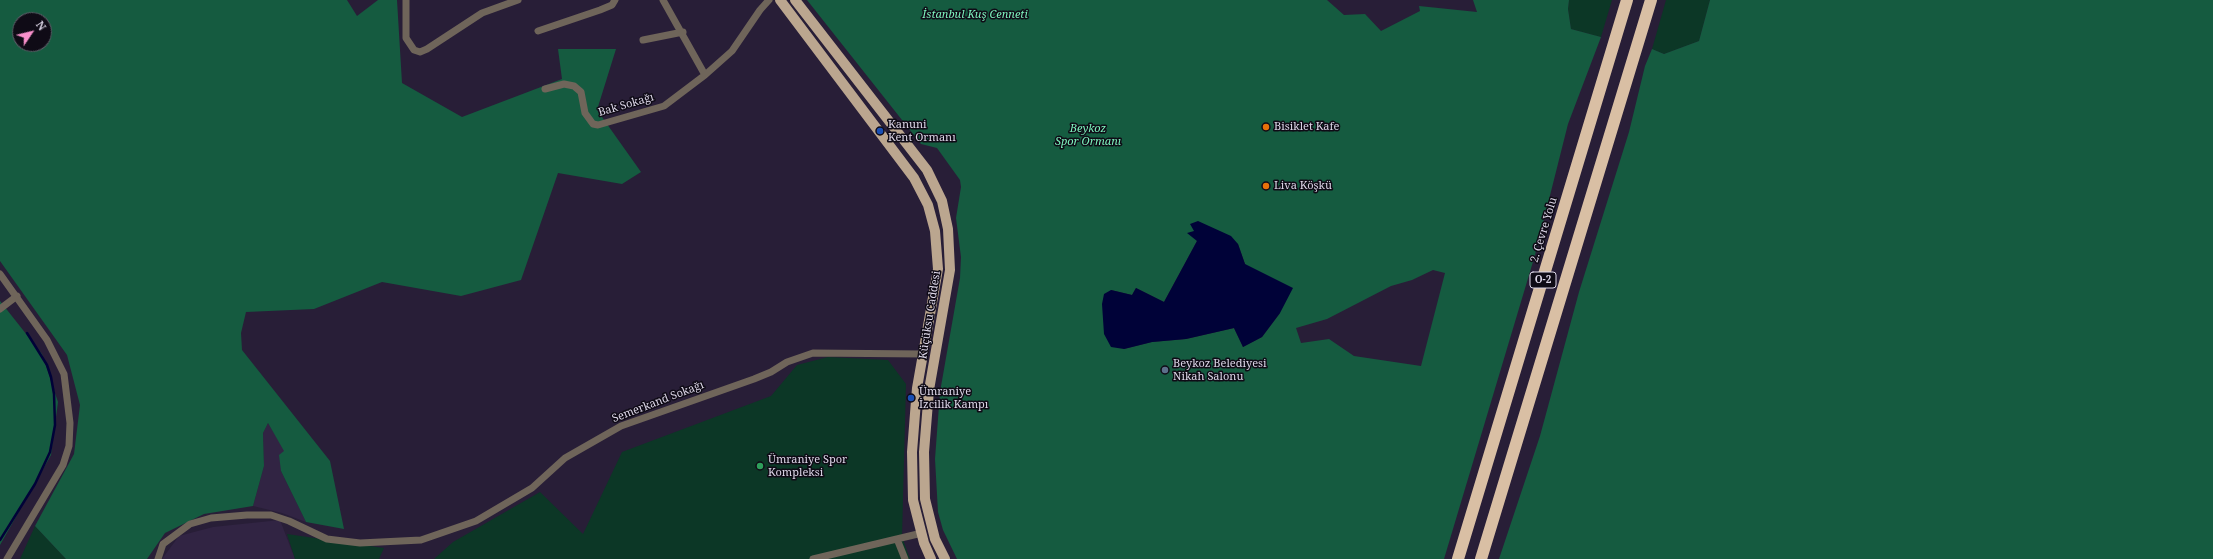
<!DOCTYPE html>
<meta charset="utf-8">
<style>
body{margin:0}
#map{position:relative;width:2213px;height:559px;overflow:hidden;background:#281e37;font-family:"Noto Serif",serif}
canvas{display:block}
.north{position:absolute;left:12px;top:12px;width:40px;height:40px;box-sizing:border-box;background:#0f0b16;border:1px solid #615d6a;border-radius:50%;rotate:55deg;font-size:11px;font-weight:700;line-height:16px;text-align:center;color:#ddd7e8}
.north::after{content:'';display:block;margin:auto;width:14px;height:18px;background:#f890cb;clip-path:polygon(50% 0,100% 100%,50% 72%,0 100%)}
</style>
<div id="map">
<canvas width="2213" height="559"></canvas>
<div class="north">N</div>
</div>
<script>
const ctx = document.querySelector('canvas').getContext('2d');
ctx.lineJoin = 'round';
function fill(path, color) { ctx.fillStyle = color; ctx.fill(path, 'evenodd'); }
const poly = rows => new Path2D(rows.map(r => 'M' + r).join(''));
function strokePath(path, color, width, dash) { ctx.strokeStyle = color; ctx.lineWidth = width; ctx.lineCap = dash ? 'butt' : 'round'; ctx.setLineDash(dash || []); ctx.stroke(path); }
function drawText(font, color, halo, rows, align = 'center') {
  ctx.font = font + ' "Noto Serif",serif'; ctx.lineWidth = 3; ctx.setLineDash([]); ctx.textBaseline = 'middle'; ctx.strokeStyle = halo; ctx.fillStyle = color; for (const [text, x, y, turn = 0] of rows) {
    ctx.save(); ctx.translate(x, y); ctx.rotate((+turn || 0) * Math.PI / 180); ctx.textAlign = isNaN(turn) ? turn : align; if (halo) ctx.strokeText(text, 0, 0); ctx.fillText(text, 0, 0); ctx.restore();
  }
}
const built = poly([
 [268,423,285,451,281,471,306,522,282,513,253,506,264,466,263,433],
 [280,520,295,559,162,559,179,536,213,527]
]);
const green = poly([
 [1569,0,1612,0,1601,37,1571,29,1568,9],
 [1666,0,1710,0,1699,41,1664,54,1652,49],
 [828,357,888,360,906,384,902,537,910,559,434,559,453,542,540,492,583,534,622,452,771,396,797,365],
 [35,526,66,559,20,559],
 [287,534,384,548,379,559,295,559]
]);
const forest = poly([
 [0,0,347,0,357,16,378,0,397,0,402,83,462,117,562,79,558,49,616,49,597,110,641,172,622,184,558,173,521,280,461,296,382,282,314,309,246,312,241,333,242,350,330,461,344,529,306,522,281,471,279,455,284,451,268,423,263,433,264,466,253,506,204,514,165,533,147,559,66,559,35,526,74,454,80,405,67,355,0,261],
 [20,20,44,20,44,44,20,44],
 [807,0,1327,0,1344,15,1365,14,1381,31,1420,11,1419,6,1477,12,1473,0,1569,0,1568,9,1571,29,1601,37,1568,124,1535,255,1444,559,957,559,943,530,938,512,935,459,940,392,960,278,961,257,956,218,961,187,960,180,937,148,921,144],
 [1194,231,1238,244,1245,264,1280,313,1262,337,1243,347,1234,328,1186,339,1152,342,1124,349,1111,290,1132,295,1136,288,1164,302,1197,241],
 [1433,270,1445,273,1421,366,1354,356,1329,339,1301,343,1296,328,1327,319,1391,286,1412,280],
 [1710,0,2213,0,2213,559,1499,559,1540,436,1579,292,1629,132,1645,66,1652,49,1664,54,1699,41],
 [0,301,42,354,58,402,51,455,0,545]
]);
const water = poly([
 [1198,221,1231,236,1238,244,1245,264,1293,288,1280,313,1262,337,1243,347,1234,328,1186,339,1152,342,1124,349,1111,347,1104,334,1102,304,1104,294,1111,290,1132,295,1136,288,1164,302,1197,241,1187,233,1194,231,1190,224]
]);
const stream = poly([
 [0,540,35,484,50,452,55,425,54,394,51,377,47,365,27,333]
]);
const street = poly([
 [406,0,406,38,414,50,420,52,427,49,482,13,518,0],
 [663,0,705,75,732,51,760,10,769,0],
 [538,31,600,10,612,5,615,0],
 [643,40,683,32],
 [545,89,564,84,574,86,581,92,585,113,593,124,598,125,664,106,705,75],
 [0,274,47,340,64,374,70,423,69,446,63,465,7,559],
 [0,309,17,296],
 [897,539,905,559],
 [158,559,163,544,190,524,211,518,247,515,271,515,289,521,327,539,360,543,421,540,476,521,532,488,565,458,621,426,754,379,771,372,787,362,813,353,923,354],
 [813,559,922,533]
]);
const primary = poly([
 [780,0,914,178,928,205,935,231,938,269,917,388,912,452,913,500,924,543,931,559],
 [795,0,927,170,942,201,948,229,950,270,929,390,924,452,925,499,935,539,945,559]
]);
const highway = poly([
 [1458,559,1627,0],
 [1481,559,1651,0]
]);
const markers = [
 [1266,127,4,"#e8710a"],
 [880,131,4,"#1a4fb4"],
 [1266,186,4,"#e8710a"],
 [1165,370,4,"#5c6f8a"],
 [911,398,4,"#1a4fb4"],
 [760,466,4,"#2e9e5b"]
];
const shields = [
 [1543,280,26]
];
const shieldNames = [
 ["O-2",1543,280]
];
const parkNames = [
 ["İstanbul Kuş Cenneti",975,15],
 ["Beykoz",1088,129],
 ["Spor Ormanı",1088,142]
];
const streetNames = [
 ["Bak Sokağı",626,105,-16],
 ["2. Çevre Yolu",1544,230,-73],
 ["Küçüksu Caddesi",930,315,-81],
 ["Semerkand Sokağı",658,402,-21]
];
const poiNames = [
 ["Kanuni",888,125],
 ["Kent Ormanı",888,138],
 ["Bisiklet Kafe",1274,127],
 ["Liva Köşkü",1274,186],
 ["Beykoz Belediyesi",1173,364],
 ["Nikah Salonu",1173,377],
 ["Ümraniye",919,392],
 ["İzcilik Kampı",919,405],
 ["Ümraniye Spor",768,460],
 ["Kompleksi",768,473]
];
fill(built, '#312443');
fill(green, '#0c3726');
fill(forest, '#155b40');
fill(water, '#000238');
strokePath(stream, '#000238', 2.5);
strokePath(street, '#6f655a', 7);
strokePath(primary, '#bba68f', 10);
strokePath(highway, '#d9bfa4', 12);
for (const [x, y, r, color] of markers) { const dot = new Path2D(); dot.arc(x, y, r, 0, 2 * Math.PI); ctx.fillStyle = color; ctx.fill(dot); strokePath(dot, '#0f0b16', 1.5); }
for (const [x, y, w] of shields) { const box = new Path2D(); box.roundRect(x - w / 2, y - 8, w, 16, 3); ctx.fillStyle = '#0f0b16'; ctx.fill(box); strokePath(box, '#ddd7e8', 1); }
drawText('bold 10px', '#ddd7e8', null, shieldNames);
drawText('italic 11px', '#7ef4be', '#0f0b16', parkNames);
drawText('11px', '#ddd7e8', '#0f0b16', streetNames);
drawText('11px', '#ddd7e8', '#0f0b16', poiNames, 'left');
</script>
